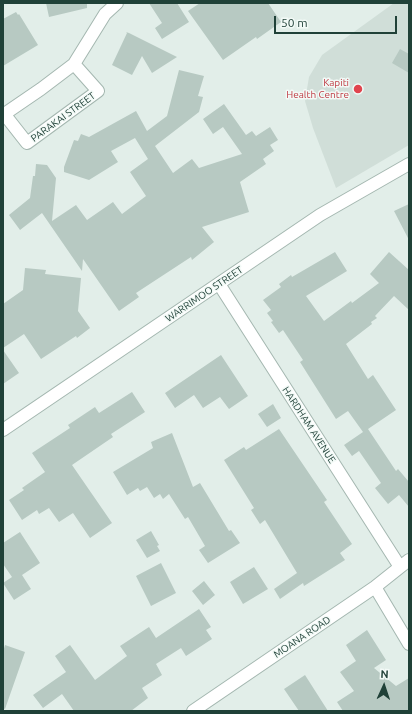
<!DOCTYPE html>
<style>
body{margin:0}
#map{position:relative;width:412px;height:714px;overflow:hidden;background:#e2eee9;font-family:Ubuntu,sans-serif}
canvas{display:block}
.frame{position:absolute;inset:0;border:4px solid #204138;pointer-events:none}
.north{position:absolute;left:364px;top:666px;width:40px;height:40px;-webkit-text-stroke:3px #f3faf7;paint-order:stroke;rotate:3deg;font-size:11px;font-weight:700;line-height:16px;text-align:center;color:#204138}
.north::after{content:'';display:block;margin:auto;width:14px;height:18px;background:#204138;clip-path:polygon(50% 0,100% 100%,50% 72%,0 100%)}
.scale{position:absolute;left:274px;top:16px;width:123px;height:18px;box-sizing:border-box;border:2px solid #204138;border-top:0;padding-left:5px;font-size:12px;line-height:14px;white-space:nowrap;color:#204138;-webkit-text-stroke:3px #f3faf7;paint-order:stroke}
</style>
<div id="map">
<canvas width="412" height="714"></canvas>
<div class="frame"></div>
<div class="north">N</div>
<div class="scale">50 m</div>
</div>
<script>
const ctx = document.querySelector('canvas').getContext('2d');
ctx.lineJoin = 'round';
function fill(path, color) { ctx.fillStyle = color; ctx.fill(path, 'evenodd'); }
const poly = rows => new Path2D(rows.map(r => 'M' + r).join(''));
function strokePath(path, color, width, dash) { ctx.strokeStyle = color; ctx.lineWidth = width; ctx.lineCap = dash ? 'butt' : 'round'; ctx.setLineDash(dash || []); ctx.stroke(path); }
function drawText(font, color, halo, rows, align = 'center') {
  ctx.font = font + ' Ubuntu,sans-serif'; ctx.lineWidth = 3; ctx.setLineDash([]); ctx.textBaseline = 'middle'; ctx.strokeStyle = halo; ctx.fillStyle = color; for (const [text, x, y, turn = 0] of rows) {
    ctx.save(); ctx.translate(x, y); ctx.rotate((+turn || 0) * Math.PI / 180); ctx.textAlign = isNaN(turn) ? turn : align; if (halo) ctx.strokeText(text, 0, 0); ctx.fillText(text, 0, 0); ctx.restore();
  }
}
const built = poly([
 [394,3,409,3,409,145,336,188,313,128,305,101,309,77,322,55]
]);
const building = poly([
 [46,3,87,3,87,8,49,17],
 [149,3,177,3,189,22,162,39,155,28,162,23],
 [200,3,268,3,281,22,257,39,256,37,223,60,188,11],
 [16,12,18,15,19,14,38,45,3,66,3,19],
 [126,32,129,33,177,57,152,73,142,56,132,75,112,65,127,33],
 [400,49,409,54,409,73,392,63],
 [179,70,204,76,198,96,203,97,199,112,155,146,173,173,192,159,199,168,242,154,223,127,213,134,203,119,224,104,246,135,252,131,256,136,270,127,278,140,270,145,274,151,263,159,266,164,240,182,249,212,202,227,214,242,192,260,191,257,136,293,139,297,119,311,83,259,82,271,42,213,20,230,9,215,30,198,33,176,35,176,36,164,47,165,56,178,52,221,76,205,87,220,113,202,122,214,146,196,130,172,148,159,135,138,111,151,118,162,89,180,64,172,64,167,74,140,78,141,81,134,89,137,136,111,147,131,167,116],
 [409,204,409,240,394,211],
 [335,252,347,271,306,296,324,321,351,301,352,303,379,283,370,274,389,252,409,270,409,310,394,296,375,316,377,318,371,322,372,324,346,344,368,379,373,375,396,410,368,429,396,471,398,469,409,482,409,507,399,495,388,504,375,488,381,483,359,451,352,456,344,445,363,432,348,411,336,419,300,362,303,360,283,330,279,333,271,322,273,321,267,313,271,310,263,300,281,287,279,284,291,275,292,277],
 [25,268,46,270,45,274,81,278,78,311,90,328,77,338,76,336,41,359,24,334,3,348,3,304,23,290],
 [3,350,19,373,3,384],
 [221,355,248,396,229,409,220,397,203,408,194,395,175,408,165,393],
 [132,392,145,412,111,434,113,437,72,465,112,523,90,538,73,513,59,522,49,508,39,514,37,510,22,520,9,500,24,490,22,488,45,472,32,453,70,428,68,425,95,407,99,413],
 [273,404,281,418,267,427,258,414],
 [279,429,327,500,324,502,352,544,340,553,345,560,304,586,303,583,280,599,274,589,297,573,265,520,260,524,251,510,254,508,224,460,244,447,246,450],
 [172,433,193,487,200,483,229,531,231,530,240,543,208,563,199,550,205,546,188,517,185,519,169,494,163,499,160,494,154,498,147,487,140,491,138,488,127,495,113,472,153,448,151,442],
 [151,531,159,545,157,546,160,551,147,558,136,540],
 [20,532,40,563,22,575,31,589,14,600,3,583,12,577,3,564,3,543],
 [161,563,176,593,151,606,136,576],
 [254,567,268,589,243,604,230,582],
 [204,581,215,595,203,605,192,591],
 [199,609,211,627,206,630,212,639,186,656,181,648,156,664,162,675,142,688,148,698,131,711,74,711,62,694,43,708,33,695,66,672,55,656,70,645,95,680,127,656,120,646,149,627,156,638],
 [367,630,386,660,374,668,396,686,409,678,409,711,343,711,337,702,354,691,340,672,356,661,346,645],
 [5,645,25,652,5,709,3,708,3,652],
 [305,675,328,711,299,711,284,689]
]);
const minor = poly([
 [3,115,41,89,74,64,105,14,117,3],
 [5,115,27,143,98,91,74,64],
 [219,284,400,567],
 [3,430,320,215,409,164],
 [375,587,409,644],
 [193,711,375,587,409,560]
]);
const markers = [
 [358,89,5,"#e0444e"]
];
const healthNames = [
 ["Kapiti",349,83],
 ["Health Centre",349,95]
];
const streetNames = [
 ["PARAKAI STREET",63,117,-36],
 ["WARRIMOO STREET",204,294,-34],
 ["HARDHAM AVENUE",309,425,57],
 ["MOANA ROAD",302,637,-34]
];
fill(built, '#d0ded8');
fill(building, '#b7c9c2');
strokePath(minor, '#a4b7b0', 14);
strokePath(minor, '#fff', 12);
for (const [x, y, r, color] of markers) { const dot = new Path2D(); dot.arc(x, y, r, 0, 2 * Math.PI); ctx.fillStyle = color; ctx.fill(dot); strokePath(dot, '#f3faf7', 1.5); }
drawText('10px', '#be3a42', '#f3faf7', healthNames, 'right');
drawText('10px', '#204138', '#f3faf7', streetNames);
</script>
